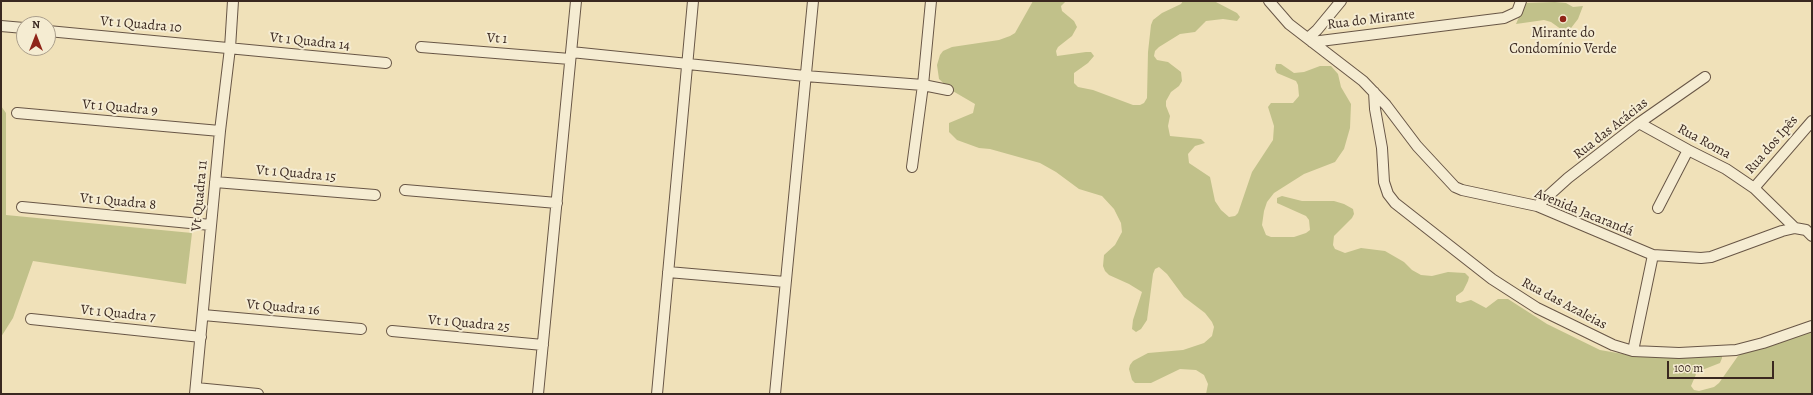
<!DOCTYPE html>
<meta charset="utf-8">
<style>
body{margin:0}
#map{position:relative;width:1813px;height:395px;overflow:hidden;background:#f0e1b9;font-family:Alegreya,serif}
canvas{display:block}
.frame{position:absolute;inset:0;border:2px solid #3a2820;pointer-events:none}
.north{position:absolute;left:16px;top:16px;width:40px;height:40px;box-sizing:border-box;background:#f5ecd2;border:1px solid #aa9e8b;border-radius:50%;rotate:0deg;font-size:11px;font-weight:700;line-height:16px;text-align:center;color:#3a2820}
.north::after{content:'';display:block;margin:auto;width:14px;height:18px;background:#8f2418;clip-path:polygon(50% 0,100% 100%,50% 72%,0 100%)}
.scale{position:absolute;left:1667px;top:361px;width:107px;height:18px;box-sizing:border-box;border:2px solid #3a2820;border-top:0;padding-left:5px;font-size:12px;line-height:14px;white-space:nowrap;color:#3a2820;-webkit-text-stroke:3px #f5ecd2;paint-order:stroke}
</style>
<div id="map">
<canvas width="1813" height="395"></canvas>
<div class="frame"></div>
<div class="north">N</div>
<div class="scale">100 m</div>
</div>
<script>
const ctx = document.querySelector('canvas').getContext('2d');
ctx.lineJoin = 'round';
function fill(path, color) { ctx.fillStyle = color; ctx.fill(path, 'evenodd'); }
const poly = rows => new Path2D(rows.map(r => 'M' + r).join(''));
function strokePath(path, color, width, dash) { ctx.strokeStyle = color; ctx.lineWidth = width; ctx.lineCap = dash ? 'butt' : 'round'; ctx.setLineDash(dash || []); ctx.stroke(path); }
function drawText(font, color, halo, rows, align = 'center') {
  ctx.font = font + ' Alegreya,serif'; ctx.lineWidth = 4; ctx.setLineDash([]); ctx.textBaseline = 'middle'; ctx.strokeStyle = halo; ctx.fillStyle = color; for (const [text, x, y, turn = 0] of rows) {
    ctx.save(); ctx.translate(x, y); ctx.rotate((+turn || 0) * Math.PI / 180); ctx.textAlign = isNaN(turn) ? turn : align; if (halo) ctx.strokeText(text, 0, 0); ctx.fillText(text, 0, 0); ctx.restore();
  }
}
const green = poly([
 [1033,1,1066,1,1061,6,1062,11,1074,21,1077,27,1072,36,1058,47,1056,51,1057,56,1086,52,1091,52,1094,56,1088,63,1074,73,1074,83,1078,87,1093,90,1133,105,1140,105,1144,103,1147,98,1148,52,1151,25,1153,20,1162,13,1181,4,1183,1,1214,1,1237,13,1240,17,1237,21,1223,19,1206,21,1195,32,1180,34,1159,47,1155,51,1154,56,1157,60,1168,62,1181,72,1182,81,1179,86,1171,92,1166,101,1166,106,1170,116,1168,126,1170,136,1201,139,1205,143,1195,146,1188,154,1189,163,1210,177,1215,201,1221,210,1229,217,1235,216,1238,213,1252,172,1273,140,1274,126,1268,107,1271,103,1293,103,1299,96,1298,85,1296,81,1277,73,1275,69,1276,64,1281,64,1294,73,1304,72,1320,66,1331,66,1338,74,1341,87,1351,104,1350,128,1344,149,1335,162,1304,174,1274,193,1267,202,1264,211,1262,225,1266,235,1271,237,1294,237,1306,233,1310,230,1309,220,1306,216,1277,203,1277,198,1282,196,1302,201,1334,201,1344,204,1353,209,1354,214,1352,218,1334,236,1333,245,1335,249,1345,253,1361,248,1385,251,1404,262,1412,270,1421,275,1432,276,1448,272,1465,273,1469,277,1468,281,1463,291,1456,296,1456,301,1460,303,1471,300,1486,308,1498,299,1508,299,1547,324,1600,350,1629,355,1722,353,1722,358,1720,363,1697,372,1691,386,1694,390,1699,391,1714,387,1719,383,1738,356,1752,348,1812,330,1812,394,1206,394,1208,384,1204,375,1196,370,1180,369,1151,383,1135,383,1132,380,1129,369,1130,365,1133,361,1148,353,1183,350,1204,343,1212,336,1214,327,1212,322,1205,313,1184,297,1167,274,1159,267,1155,269,1153,274,1147,320,1141,329,1136,332,1132,329,1133,320,1142,292,1129,284,1109,275,1105,271,1103,266,1104,255,1115,245,1122,232,1121,223,1114,209,1102,196,1079,189,1056,172,1040,163,990,149,979,148,957,140,949,132,949,123,973,113,975,104,951,90,939,79,937,65,940,55,943,51,952,47,999,40,1010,36,1015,33],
 [1555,2,1566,3,1573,7,1583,6,1578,19,1568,32,1565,32,1551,22,1544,20,1516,24,1525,3],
 [1,106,6,113,6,215,192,233,186,284,33,261,13,318,1,337]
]);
const minor = poly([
 [1269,1,1289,24,1363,81,1386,105,1417,146,1455,187,1462,190,1537,206,1653,255,1701,258,1711,257,1782,231,1795,228,1806,230,1812,236],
 [1,26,24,28],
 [48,31,386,63],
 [1308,38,1317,30,1341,1],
 [1312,42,1504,18,1517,12,1521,1],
 [421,47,570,59],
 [571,52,805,76,923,85,948,90],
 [1374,92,1375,109,1382,148,1384,182,1388,194,1395,203,1492,279,1537,308,1613,345,1633,351,1679,353,1736,350,1763,343,1812,326],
 [17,113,220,131],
 [1639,123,1688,150,1726,169,1754,188,1795,228],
 [912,167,923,85,931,1],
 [215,182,375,195],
 [1754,188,1812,121],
 [405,190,557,203],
 [1537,206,1568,178,1639,123,1705,77],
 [22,207,211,225],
 [1658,208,1688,150],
 [668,272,785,282],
 [203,315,361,329],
 [31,319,201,337],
 [392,331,543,345],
 [1633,351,1653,255],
 [196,388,258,394],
 [195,394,220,131,230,48,233,1],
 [538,394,576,1],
 [657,394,693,1],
 [775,394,813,1]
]);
const markers = [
 [1563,19,4,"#8f2418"]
];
const streetNames = [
 ["Rua do Mirante",1371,20,-7],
 ["Vt 1 Quadra 10",141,25,5],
 ["Vt 1",497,39,4],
 ["Vt 1 Quadra 14",310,42,6],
 ["Vt 1 Quadra 9",120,108,5],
 ["Rua das Acácias",1611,129,-38],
 ["Rua Roma",1704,142,28],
 ["Rua dos Ipês",1772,145,-49],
 ["Vt 1 Quadra 15",296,174,5],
 ["Vt Quadra 11",200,196,-85],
 ["Vt 1 Quadra 8",118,202,5],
 ["Avenida Jacarandá",1584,213,22],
 ["Rua das Azaleias",1564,304,28],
 ["Vt Quadra 16",283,308,5],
 ["Vt 1 Quadra 7",118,314,6],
 ["Vt 1 Quadra 25",469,324,5]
];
const poiNames = [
 ["Mirante do",1563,34],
 ["Condomínio Verde",1563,50]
];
fill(green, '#c1c18a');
strokePath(minor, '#685646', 12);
strokePath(minor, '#f5ecd2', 10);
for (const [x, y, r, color] of markers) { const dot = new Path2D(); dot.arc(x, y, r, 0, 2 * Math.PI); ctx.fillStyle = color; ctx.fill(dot); strokePath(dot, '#f5ecd2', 1.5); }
drawText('14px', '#3a2820', '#f5ecd2', streetNames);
drawText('14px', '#3a2820', '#f5ecd2', poiNames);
</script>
